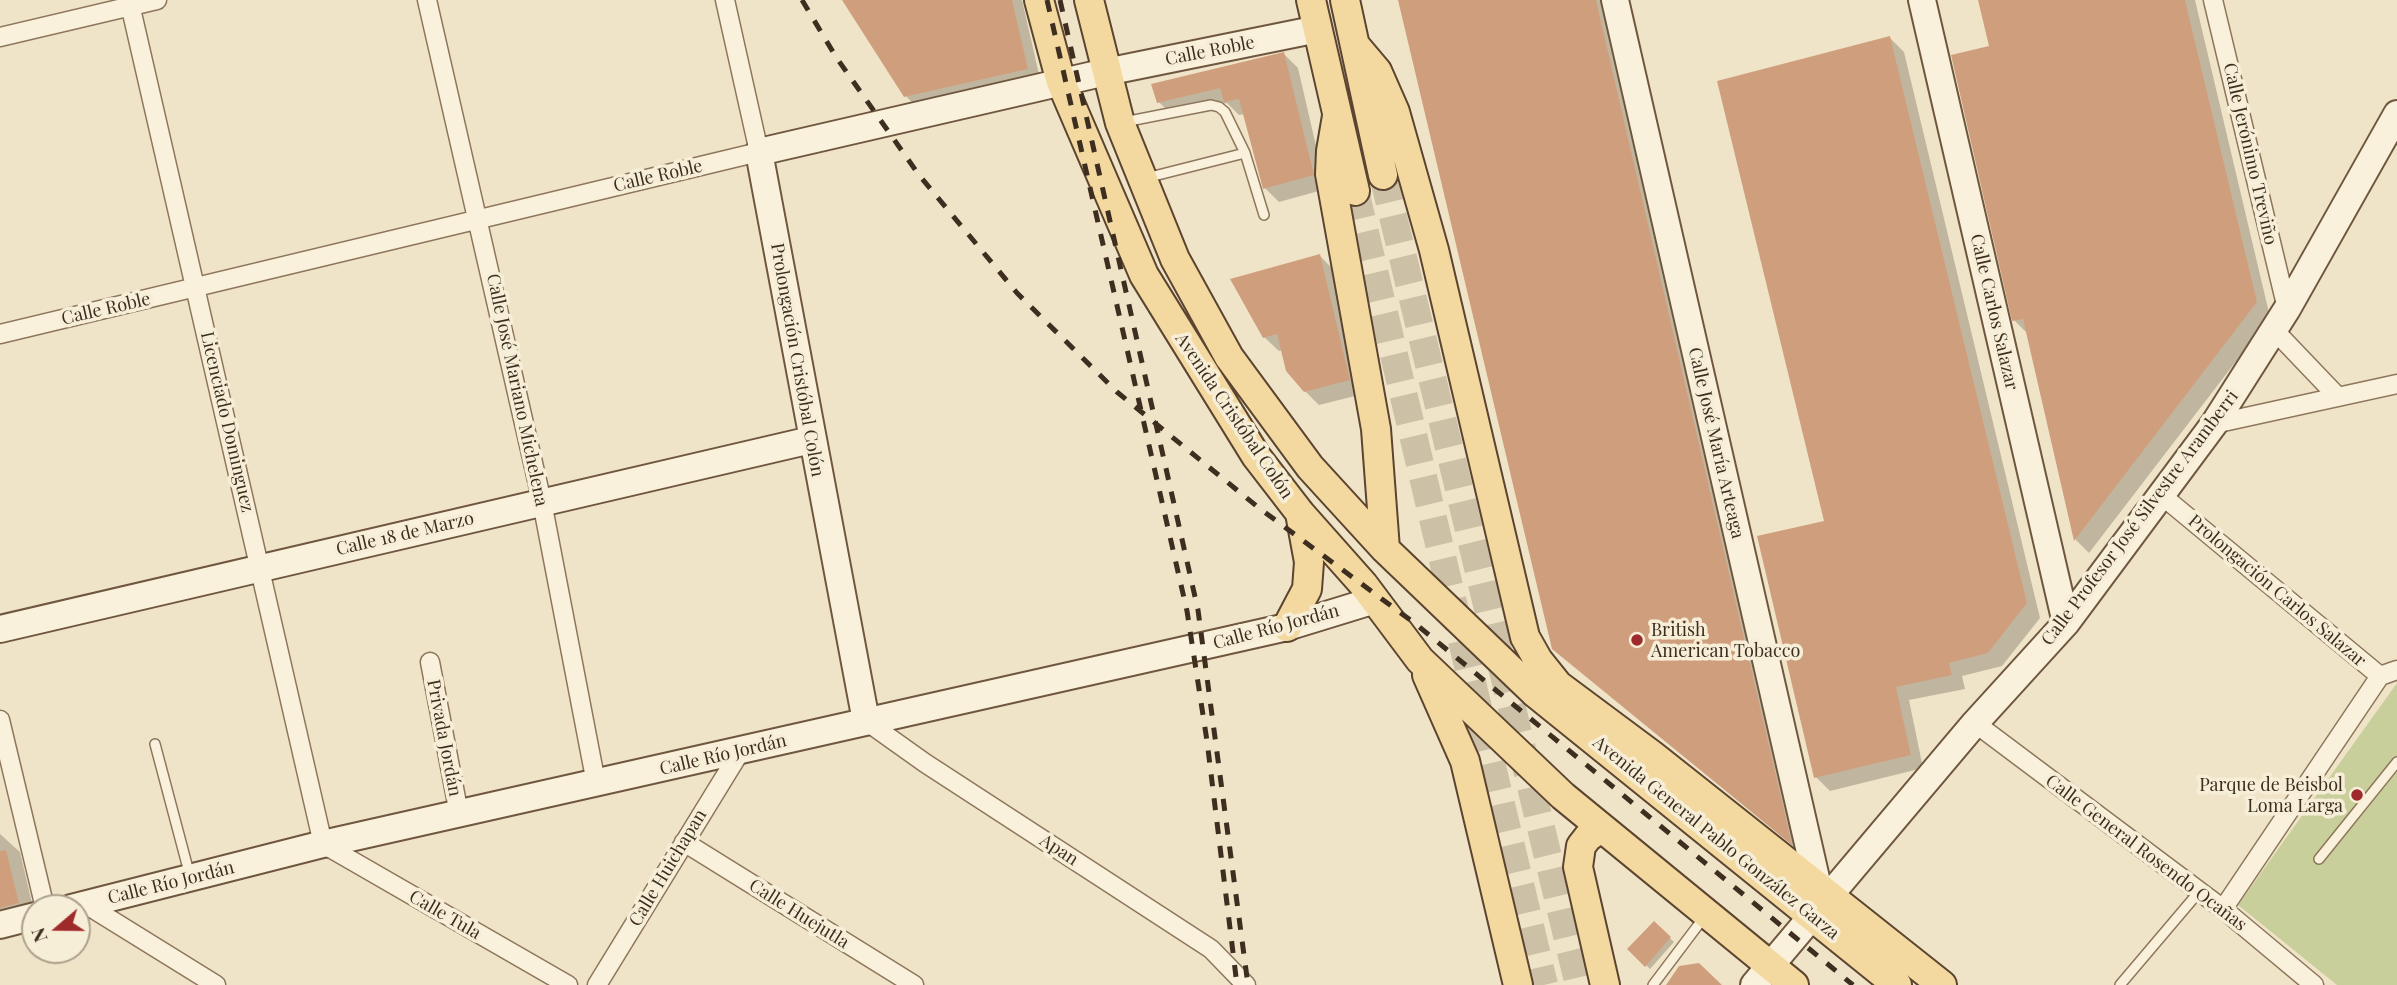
<!DOCTYPE html>
<meta charset="utf-8">
<style>
body{margin:0}
#map{position:relative;width:2397px;height:985px;overflow:hidden;background:#f0e4c8;font-family:"Playfair Display",serif}
canvas{display:block}
.north{position:absolute;left:21px;top:894px;width:70px;height:70px;box-sizing:border-box;background:#f7eed8;border:2px solid #ada18e;border-radius:50%;rotate:250deg;font-size:19px;font-weight:700;line-height:28px;text-align:center;color:#3d2e20}
.north::after{content:'';display:block;margin:auto;width:24px;height:32px;background:#9e2a2b;clip-path:polygon(50% 0,100% 100%,50% 72%,0 100%)}
</style>
<div id="map">
<canvas width="2397" height="985"></canvas>
<div class="north">N</div>
</div>
<script>
const ctx = document.querySelector('canvas').getContext('2d');
ctx.lineJoin = 'round';
function fill(path, color) { ctx.fillStyle = color; ctx.fill(path, 'evenodd'); }
const poly = rows => new Path2D(rows.map(r => 'M' + r).join(''));
function strokePath(path, color, width, dash) { ctx.strokeStyle = color; ctx.lineWidth = width; ctx.lineCap = dash ? 'butt' : 'round'; ctx.setLineDash(dash || []); ctx.stroke(path); }
function drawText(font, color, halo, rows, align = 'center') {
  ctx.font = font + ' "Playfair Display",serif'; ctx.lineWidth = 7; ctx.setLineDash([]); ctx.textBaseline = 'middle'; ctx.strokeStyle = halo; ctx.fillStyle = color; for (const [text, x, y, turn = 0] of rows) {
    ctx.save(); ctx.translate(x, y); ctx.rotate((+turn || 0) * Math.PI / 180); ctx.textAlign = isNaN(turn) ? turn : align; if (halo) ctx.strokeText(text, 0, 0); ctx.fillText(text, 0, 0); ctx.restore();
  }
}
const green = poly([
 [2397,683,2397,985,2337,985,2238,905]
]);
const shadow = poly([
 [845,0,1022,0,1041,83,920,111,906,96],
 [1401,0,1606,0,1804,855,1554,648],
 [1980,0,2195,0,2270,317,2089,553,2076,540,2028,334,2014,320,1991,47],
 [1890,38,1904,52,2040,618,2002,666,1962,676,1965,689,1909,700,1923,768,1830,791,1816,777,1826,522],
 [1284,54,1298,68,1326,189,1279,202,1265,188,1245,114,1239,115,1227,103,1173,116,1159,102],
 [1320,256,1334,270,1363,394,1319,405,1305,391,1283,350,1279,351,1264,337],
 [0,834,20,852,35,916,0,930],
 [1654,923,1674,942,1650,969,1630,949]
]);
const building = poly([
 [842,0,1012,0,1028,69,904,97],
 [1398,0,1596,0,1792,845,1552,649],
 [1978,0,2185,0,2257,302,2074,541,2023,319,2012,321,1951,55,1989,46],
 [1890,36,2027,603,1988,653,1949,663,1952,675,1896,687,1911,755,1814,778,1757,536,1824,521,1717,81],
 [1284,52,1314,175,1263,189,1239,99,1224,102,1220,88,1157,103,1151,84],
 [1320,254,1350,380,1304,392,1286,371,1277,334,1263,338,1230,279],
 [6,850,19,903,0,908,0,851],
 [1654,921,1671,937,1645,967,1627,949],
 [1699,963,1722,985,1666,985,1679,966]
]);
const primaryTunnel = poly([
 [1383,175,1579,985],
 [1355,191,1544,985]
]);
const lane = poly([
 [1124,122,1211,105,1219,107,1225,112,1245,153,1264,215],
 [1146,178,1245,153],
 [155,744,190,876],
 [2319,859,2397,762],
 [1653,985,1705,916],
 [2120,985,2198,893]
]);
const street = poly([
 [129,0,323,844,568,985],
 [427,0,542,502,596,783],
 [2213,0,2287,309],
 [0,37,157,0],
 [2274,330,2338,397],
 [0,334,759,152,725,0],
 [2214,424,2397,384],
 [2160,494,2380,676],
 [430,662,459,814],
 [2380,676,2397,670],
 [0,720,45,908],
 [866,721,925,763,1211,949,1246,985],
 [1975,723,2223,909,2314,985],
 [684,842,914,985],
 [87,905,216,985],
 [2223,909,2380,676],
 [597,985,740,752]
]);
const secondary = poly([
 [1615,0,1818,887],
 [1922,0,2066,623],
 [0,629,811,440],
 [866,721,759,152,1106,72,1318,29],
 [71,908,323,844,1287,627,1375,600],
 [0,925,35,916],
 [1754,985,1975,723,2066,623,2214,424,2287,309,2397,114]
]);
const primary = poly([
 [1039,0,1061,82,1144,275,1256,456,1300,513,1363,584,1420,660,1563,796,1794,985],
 [1089,0,1120,123,1175,259,1229,357,1310,467,1385,549,1534,692,1897,985],
 [1311,0,1355,191],
 [1345,0,1383,175],
 [1355,45,1377,71,1395,112,1434,250,1525,637,1538,660,1558,685,1652,755,1942,985],
 [1337,116,1331,151,1330,174,1376,429,1385,549],
 [1287,627,1307,589,1309,562,1300,513],
 [1427,675,1465,761,1518,985],
 [1601,828,1588,837,1581,846,1578,867,1605,985]
]);
const rail = poly([
 [802,0,836,57,919,175,1017,293,1117,392,1259,508,1417,625,1853,985],
 [1047,0,1187,611,1207,741,1237,985],
 [1060,0,1198,610,1248,985]
]);
const markers = [
 [1637,640,7,"#9e2a2b"],
 [2357,795,7,"#9e2a2b"]
];
const streetNames = [
 ["Calle Roble",1210,51,-11],
 ["Calle Jerónimo Treviño",2250,154,77],
 ["Calle Roble",658,176,-13],
 ["Calle Roble",106,309,-13],
 ["Calle Carlos Salazar",1994,312,77],
 ["Prolongación Cristóbal Colón",797,360,80],
 ["Calle José Mariano Michelena",517,390,78],
 ["Avenida Cristóbal Colón",1234,416,56],
 ["Licenciado Dominguez",227,422,77],
 ["Calle José María Arteaga",1716,443,77],
 ["Calle Profesor José Silvestre Aramberri",2140,518,-53],
 ["Calle 18 de Marzo",405,534,-13],
 ["Prolongación Carlos Salazar",2277,591,40],
 ["Calle Río Jordán",1276,627,-15],
 ["Privada Jordán",444,738,79],
 ["Calle Río Jordán",723,755,-13],
 ["Avenida General Pablo González Garza",1716,838,39],
 ["Apan",1059,850,33],
 ["Calle General Rosendo Ocañas",2146,853,37],
 ["Calle Huichapan",668,868,-59],
 ["Calle Río Jordán",171,883,-14],
 ["Calle Huejutla",799,914,32],
 ["Calle Tula",445,915,30]
];
const poiNames = [
 ["British",1651,630],
 ["American Tobacco",1651,651],
 ["Parque de Beisbol",2343,785,"right"],
 ["Loma Larga",2343,806,"right"]
];
fill(green, '#c9cf9b');
fill(shadow, '#0003');
fill(building, '#cf9f7d');
strokePath(primaryTunnel, '#ccc0a6', 28, [28, 14]);
strokePath(lane, '#8d765c', 12);
strokePath(street, '#8d765c', 21);
strokePath(secondary, '#6f573f', 30);
strokePath(primary, '#5b4430', 32);
strokePath(lane, '#faf1dc', 9);
strokePath(street, '#faf1dc', 18);
strokePath(secondary, '#faf1dc', 26);
strokePath(primary, '#f3d9a0', 28);
strokePath(rail, '#3d2e20', 5, [12, 12]);
for (const [x, y, r, color] of markers) { const dot = new Path2D(); dot.arc(x, y, r, 0, 2 * Math.PI); ctx.fillStyle = color; ctx.fill(dot); strokePath(dot, '#f7eed8', 2.5); }
drawText('18px', '#3d2e20', '#f7eed8', streetNames);
drawText('18px', '#3d2e20', '#f7eed8', poiNames, 'left');
</script>
